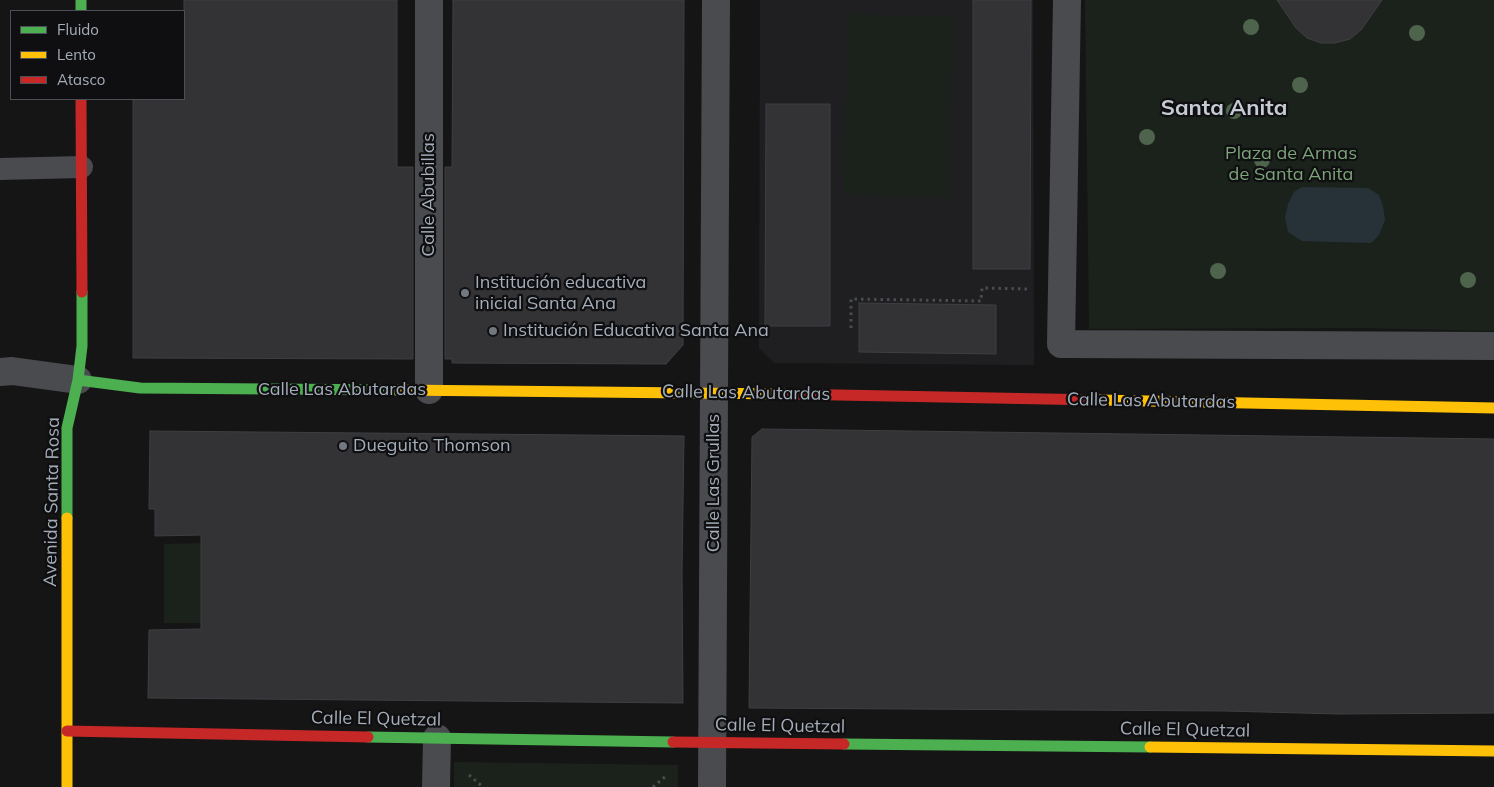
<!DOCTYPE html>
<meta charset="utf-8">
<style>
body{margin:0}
#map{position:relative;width:1494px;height:787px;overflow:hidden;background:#151515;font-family:Mulish,sans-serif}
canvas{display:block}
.legend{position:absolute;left:10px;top:10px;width:175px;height:90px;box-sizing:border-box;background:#0f0f11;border:1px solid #4b4e54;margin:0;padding:6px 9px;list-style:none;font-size:15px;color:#a4adb8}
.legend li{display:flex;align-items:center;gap:10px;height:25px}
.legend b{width:25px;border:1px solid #4b4e54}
</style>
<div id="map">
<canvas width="1494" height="787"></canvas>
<ul class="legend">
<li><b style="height:6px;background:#4caf50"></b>Fluido</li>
<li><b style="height:6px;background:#ffc107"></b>Lento</li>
<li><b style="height:6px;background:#c62828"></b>Atasco</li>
</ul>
</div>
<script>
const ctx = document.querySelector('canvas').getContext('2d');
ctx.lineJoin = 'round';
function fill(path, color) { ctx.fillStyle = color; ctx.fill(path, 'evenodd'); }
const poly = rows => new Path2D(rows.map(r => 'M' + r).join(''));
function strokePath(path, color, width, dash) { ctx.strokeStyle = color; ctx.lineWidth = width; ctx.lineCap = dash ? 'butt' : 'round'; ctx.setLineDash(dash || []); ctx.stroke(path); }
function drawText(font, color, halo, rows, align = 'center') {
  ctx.font = font + ' Mulish,sans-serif'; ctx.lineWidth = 4.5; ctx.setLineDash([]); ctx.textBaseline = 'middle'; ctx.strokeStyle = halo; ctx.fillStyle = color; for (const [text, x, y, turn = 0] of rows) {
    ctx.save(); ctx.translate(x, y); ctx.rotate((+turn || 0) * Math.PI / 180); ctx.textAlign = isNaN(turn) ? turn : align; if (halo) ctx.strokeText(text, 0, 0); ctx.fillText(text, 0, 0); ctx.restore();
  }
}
const built = poly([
 [760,0,1033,0,1034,365,774,363,759,348]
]);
const green = poly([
 [1085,0,1494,0,1494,331,1357,328,1089,329],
 [848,14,953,17,949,197,844,195],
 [207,543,208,623,164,623,164,544],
 [454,762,678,765,678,787,454,787]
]);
const water = poly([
 [1302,187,1368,188,1379,195,1383,206,1385,220,1379,235,1371,243,1302,241,1288,232,1285,218,1288,204,1294,192]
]);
const building = poly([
 [184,0,397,0,397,167,413,167,413,359,133,358,133,99,184,99,184,0],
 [453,0,684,0,683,345,666,364,452,363,452,359,445,359,445,167,452,167,453,0],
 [973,0,1031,0,1030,269,973,269,973,0],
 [1277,0,1382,0,1361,30,1350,39,1335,43,1321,43,1307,38,1296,28,1277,0],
 [766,104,830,104,830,326,765,326,766,104],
 [859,303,996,305,996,354,859,352,859,303],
 [762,429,1494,439,1494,713,1338,714,1225,711,749,708,752,437,762,429],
 [150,431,684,436,682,572,683,703,148,698,149,630,201,629,201,535,155,536,155,509,149,509,150,431]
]);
const path = poly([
 [851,328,851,299,981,301,982,288,1030,289],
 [469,775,483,787],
 [653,787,666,776]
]);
const lane = poly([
 [0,169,82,167]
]);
const street = poly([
 [429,0,429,390],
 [1067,0,1061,344,1494,346],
 [0,372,12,371,78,380],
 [436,787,437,738],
 [712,787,716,0]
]);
const fast = poly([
 [81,0,81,11],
 [78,380,140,388,398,390],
 [67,518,67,428,78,380,82,346,82,292],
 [368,737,673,742],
 [844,744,1150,747]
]);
const slow = poly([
 [398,390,786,394],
 [1098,400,1494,408],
 [67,518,67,787],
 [1150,747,1494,751]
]);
const jam = poly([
 [81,99,82,292],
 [786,394,1098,400],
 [67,731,368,737],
 [673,742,844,744]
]);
const trees = [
 [1251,27],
 [1417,33],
 [1300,85],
 [1234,111],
 [1147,137],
 [1262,160],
 [1218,271],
 [1468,280]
];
const markers = [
 [465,293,5,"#72787f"],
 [493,331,5,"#72787f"],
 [343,446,5,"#72787f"]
];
const parkNames = [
 ["Plaza de Armas",1291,154],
 ["de Santa Anita",1291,175]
];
const streetNames = [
 ["Calle Abubillas",429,195,-90],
 ["Calle Las Abutardas",342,390],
 ["Calle Las Abutardas",746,393,1],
 ["Calle Las Abutardas",1151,401,1],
 ["Calle Las Grullas",714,483,-90],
 ["Avenida Santa Rosa",52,502,-89],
 ["Calle El Quetzal",376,719,1],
 ["Calle El Quetzal",780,726,1],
 ["Calle El Quetzal",1185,730,1]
];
const poiNames = [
 ["Institución educativa",475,283],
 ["inicial Santa Ana",475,304],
 ["Institución Educativa Santa Ana",503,331],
 ["Dueguito Thomson",353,446]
];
const districtNames = [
 ["Santa Anita",1224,108]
];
fill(built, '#1f1f21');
fill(green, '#1b221b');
fill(water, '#273238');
fill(building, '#333335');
strokePath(building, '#3d3f42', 1);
strokePath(path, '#4a4c50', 3, [2.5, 4]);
strokePath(lane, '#494b4e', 22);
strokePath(street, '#494b4e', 28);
strokePath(fast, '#4caf50', 11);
strokePath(slow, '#ffc107', 11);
strokePath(jam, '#c62828', 11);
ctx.fillStyle = '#4e644c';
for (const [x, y] of trees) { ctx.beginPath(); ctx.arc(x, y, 8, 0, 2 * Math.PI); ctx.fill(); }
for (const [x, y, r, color] of markers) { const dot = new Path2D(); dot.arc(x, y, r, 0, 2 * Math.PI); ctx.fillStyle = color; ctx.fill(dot); strokePath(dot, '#0f0f11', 2); }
drawText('18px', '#7ca479', '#0f0f11', parkNames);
drawText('18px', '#a4adb8', '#0f0f11', streetNames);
drawText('18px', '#a4adb8', '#0f0f11', poiNames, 'left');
drawText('bold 22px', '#c6cbd3', '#0f0f11', districtNames);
</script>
